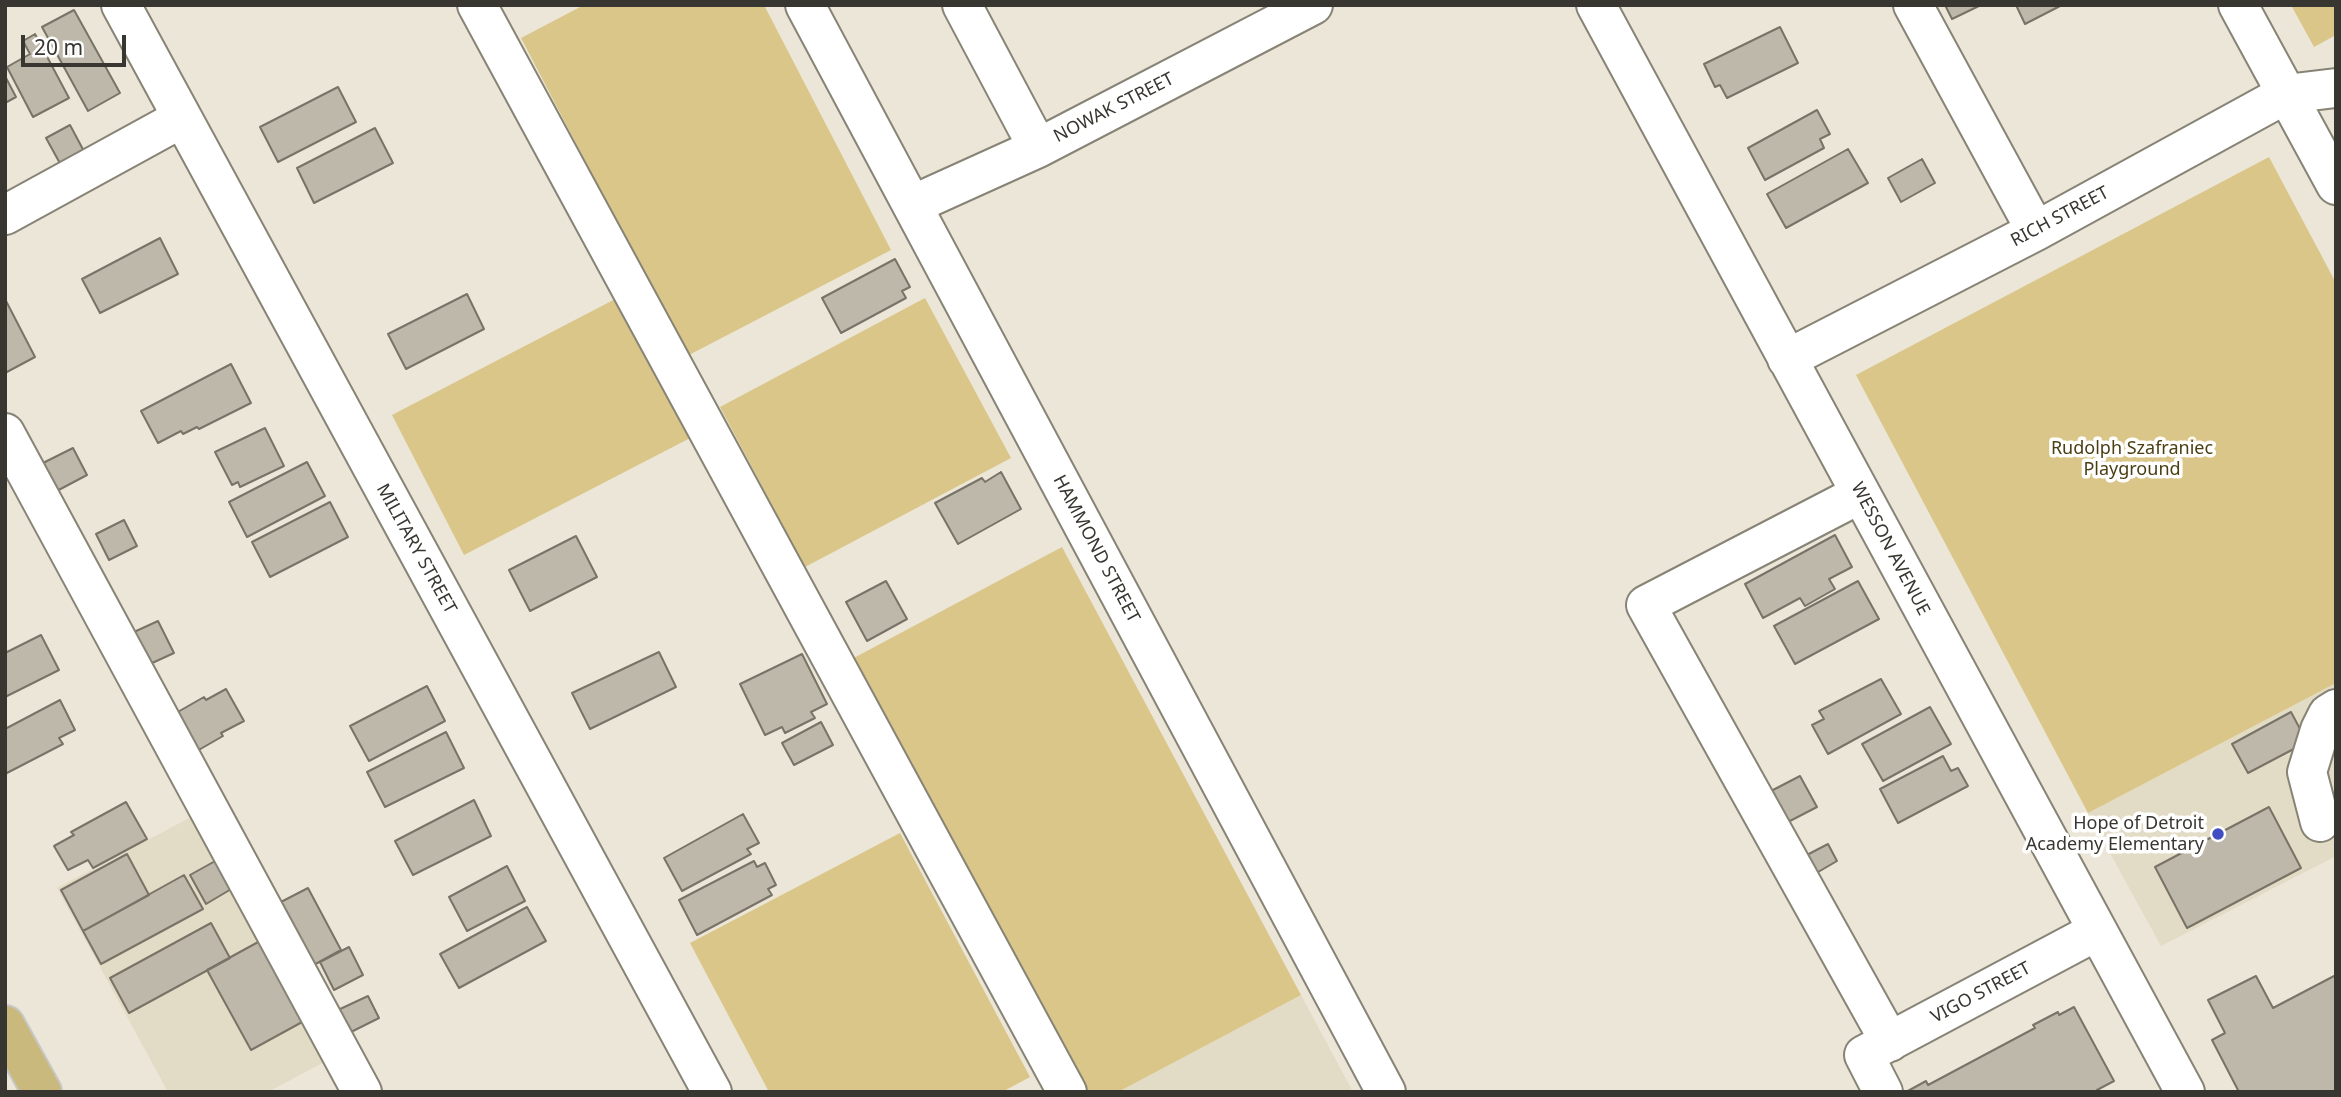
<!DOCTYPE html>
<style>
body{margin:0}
#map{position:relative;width:2341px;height:1097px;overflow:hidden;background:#ebe6d7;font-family:"Noto Sans",sans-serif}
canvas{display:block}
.frame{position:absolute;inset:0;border:7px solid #383630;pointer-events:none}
.scale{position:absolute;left:21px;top:35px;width:105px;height:32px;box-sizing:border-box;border:4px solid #383630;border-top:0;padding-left:9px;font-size:21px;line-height:24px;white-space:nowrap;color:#383630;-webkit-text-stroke:5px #fff;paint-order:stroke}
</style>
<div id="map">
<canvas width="2341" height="1097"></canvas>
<div class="frame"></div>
<div class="scale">20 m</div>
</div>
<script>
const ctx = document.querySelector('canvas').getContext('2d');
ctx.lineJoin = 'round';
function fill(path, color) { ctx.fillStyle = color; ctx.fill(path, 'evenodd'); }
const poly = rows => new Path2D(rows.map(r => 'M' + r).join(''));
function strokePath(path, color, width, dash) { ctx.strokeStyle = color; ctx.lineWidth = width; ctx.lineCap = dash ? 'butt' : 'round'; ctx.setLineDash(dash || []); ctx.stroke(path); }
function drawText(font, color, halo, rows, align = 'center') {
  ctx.font = font + ' "Noto Sans",sans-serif'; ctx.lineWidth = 7; ctx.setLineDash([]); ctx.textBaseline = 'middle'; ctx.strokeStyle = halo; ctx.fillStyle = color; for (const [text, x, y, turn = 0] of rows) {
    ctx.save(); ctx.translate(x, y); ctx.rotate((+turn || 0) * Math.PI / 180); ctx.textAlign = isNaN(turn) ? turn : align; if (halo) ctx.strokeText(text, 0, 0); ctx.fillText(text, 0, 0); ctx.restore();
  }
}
const built = poly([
 [2336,683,2336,856,2161,946,2088,813],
 [195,815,326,1061,268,1092,168,1092,57,888],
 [1301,995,1353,1092,1118,1092]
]);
const green = poly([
 [584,5,764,5,891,250,687,356,521,38],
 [2291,5,2336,5,2336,35,2314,47],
 [2269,157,2336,283,2336,683,2088,813,1856,375],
 [623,295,696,435,464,555,392,415],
 [925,298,1011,458,805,567,720,407],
 [1062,547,1301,995,1118,1092,1082,1092,850,660],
 [900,833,1030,1077,1002,1092,769,1092,690,943]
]);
const building = poly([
 [1945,5,1981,5,1952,19,1945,5],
 [2016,5,2062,5,2025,24,2016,5],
 [74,10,120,93,88,111,42,27,74,10],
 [1780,27,1798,63,1727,98,1720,85,1715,87,1704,64,1780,27],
 [35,34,69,98,33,117,7,67,30,54,23,41,35,34],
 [5,76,16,97,5,103,5,76],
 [338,87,356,122,278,162,260,127,338,87],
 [1817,110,1830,134,1820,139,1824,148,1765,180,1748,148,1817,110],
 [70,125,86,155,62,167,46,138,70,125],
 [375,128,393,163,314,203,297,168,375,128],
 [1848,149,1868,183,1786,228,1767,194,1848,149],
 [1922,159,1935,183,1901,202,1888,178,1922,159],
 [160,238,178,274,100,313,82,279,160,238],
 [895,259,910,287,902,291,906,298,841,333,822,298,895,259],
 [467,294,484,329,406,369,388,334,467,294],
 [5,299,35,357,5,373,5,299],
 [231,364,251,403,199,429,197,427,183,434,181,431,158,443,141,411,231,364],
 [265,428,284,466,240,487,238,482,232,485,215,452,265,428],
 [73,448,87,475,53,493,39,465,73,448],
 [307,462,325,496,247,537,229,502,307,462],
 [1001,472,1021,509,958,544,935,503,982,478,985,482,1001,472],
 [330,502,348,537,270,577,252,542,330,502],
 [124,520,137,546,109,560,96,534,124,520],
 [1835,535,1852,567,1829,579,1835,589,1805,606,1800,598,1763,618,1745,584,1835,535],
 [576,536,597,577,530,611,509,570,576,536],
 [886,581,907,619,867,641,846,602,886,581],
 [1858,581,1879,619,1795,664,1774,626,1858,581],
 [158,621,174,653,150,664,134,632,158,621],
 [41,635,59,670,5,697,5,653,41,635],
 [659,652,676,687,590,729,572,693,659,652],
 [802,654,827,704,811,712,815,718,785,733,782,727,765,735,740,684,802,654],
 [1881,679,1901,714,1828,754,1812,725,1824,719,1819,711,1881,679],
 [427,686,445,721,369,761,350,726,427,686],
 [226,689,244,721,221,733,223,736,197,751,176,713,204,697,206,700,226,689],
 [60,700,75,730,59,738,63,744,5,774,5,729,60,700],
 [1930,707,1951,744,1883,781,1862,744,1930,707],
 [2291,712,2307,742,2248,773,2232,744,2291,712],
 [821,722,833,745,794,765,782,743,821,722],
 [446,732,464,768,385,807,367,772,446,732],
 [1943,756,1951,771,1958,768,1968,786,1898,823,1880,789,1943,756],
 [1800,776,1817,807,1788,822,1771,791,1800,776],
 [474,800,491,836,413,875,395,841,474,800],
 [126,802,147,839,93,868,88,860,68,870,54,846,74,835,71,832,126,802],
 [2269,807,2301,868,2187,928,2155,867,2269,807],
 [743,814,759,843,747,849,751,854,682,891,664,858,743,814],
 [1828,844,1837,861,1813,875,1803,857,1828,844],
 [127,854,149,895,83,931,61,890,127,854],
 [217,860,233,888,206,904,190,875,217,860],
 [754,861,757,867,765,863,776,885,768,889,772,895,697,935,679,900,754,861],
 [507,866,525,901,467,931,449,897,507,866],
 [184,875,203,909,101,964,83,931,184,875],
 [308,888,341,950,310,967,277,904,308,888],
 [527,907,546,941,459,988,440,954,527,907],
 [211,923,230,958,129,1013,110,978,211,923],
 [260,941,304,1021,251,1050,207,970,260,941],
 [349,947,363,975,334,990,320,962,349,947],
 [2336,975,2336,1092,2239,1092,2212,1040,2225,1033,2208,1000,2256,976,2273,1008,2336,975],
 [368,996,379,1018,349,1033,338,1010,368,996],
 [2074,1007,2114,1081,2097,1090,2098,1092,1906,1092,1926,1081,1928,1085,2035,1028,2033,1025,2058,1012,2059,1015,2074,1007]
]);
const minor = poly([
 [121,5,712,1092],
 [477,5,1067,1092],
 [805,5,1386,1092],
 [962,5,1038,148],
 [1596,5,2185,1092],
 [1913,5,2036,231],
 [2238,5,2336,185],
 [912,205,1038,148,1313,5],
 [5,215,182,118],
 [1787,359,2036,231,2286,94,2336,88],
 [5,433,362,1092],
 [1860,494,1646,605,1890,1042],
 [2320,822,2307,772,2320,730,2328,714,2336,709],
 [1883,1092,1864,1055,2097,931]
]);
const major = poly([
 [5,1025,42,1092]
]);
const markers = [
 [2218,834,7,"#404ec2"]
];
const streetNames = [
 ["NOWAK STREET",1114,108,-27],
 ["RICH STREET",2060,217,-28],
 ["MILITARY STREET",416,549,61],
 ["HAMMOND STREET",1096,549,62],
 ["WESSON AVENUE",1890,549,62],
 ["VIGO STREET",1981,993,-28]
];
const parkNames = [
 ["Rudolph Szafraniec",2132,449],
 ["Playground",2132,470]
];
const poiNames = [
 ["Hope of Detroit",2204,824],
 ["Academy Elementary",2204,845]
];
fill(built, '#e2dbc5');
fill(green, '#dac688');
fill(building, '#bdb8a9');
strokePath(building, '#787366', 2);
strokePath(minor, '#878375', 42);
strokePath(major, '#c7c7c5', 42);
strokePath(minor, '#fff', 38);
strokePath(major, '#cab97d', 38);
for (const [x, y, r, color] of markers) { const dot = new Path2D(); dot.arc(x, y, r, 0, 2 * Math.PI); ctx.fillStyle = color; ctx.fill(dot); strokePath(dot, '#fff', 2.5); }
drawText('18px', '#383630', '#fff', streetNames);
drawText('18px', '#4b3e12', '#fff', parkNames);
drawText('18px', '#383630', '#fff', poiNames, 'right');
</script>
